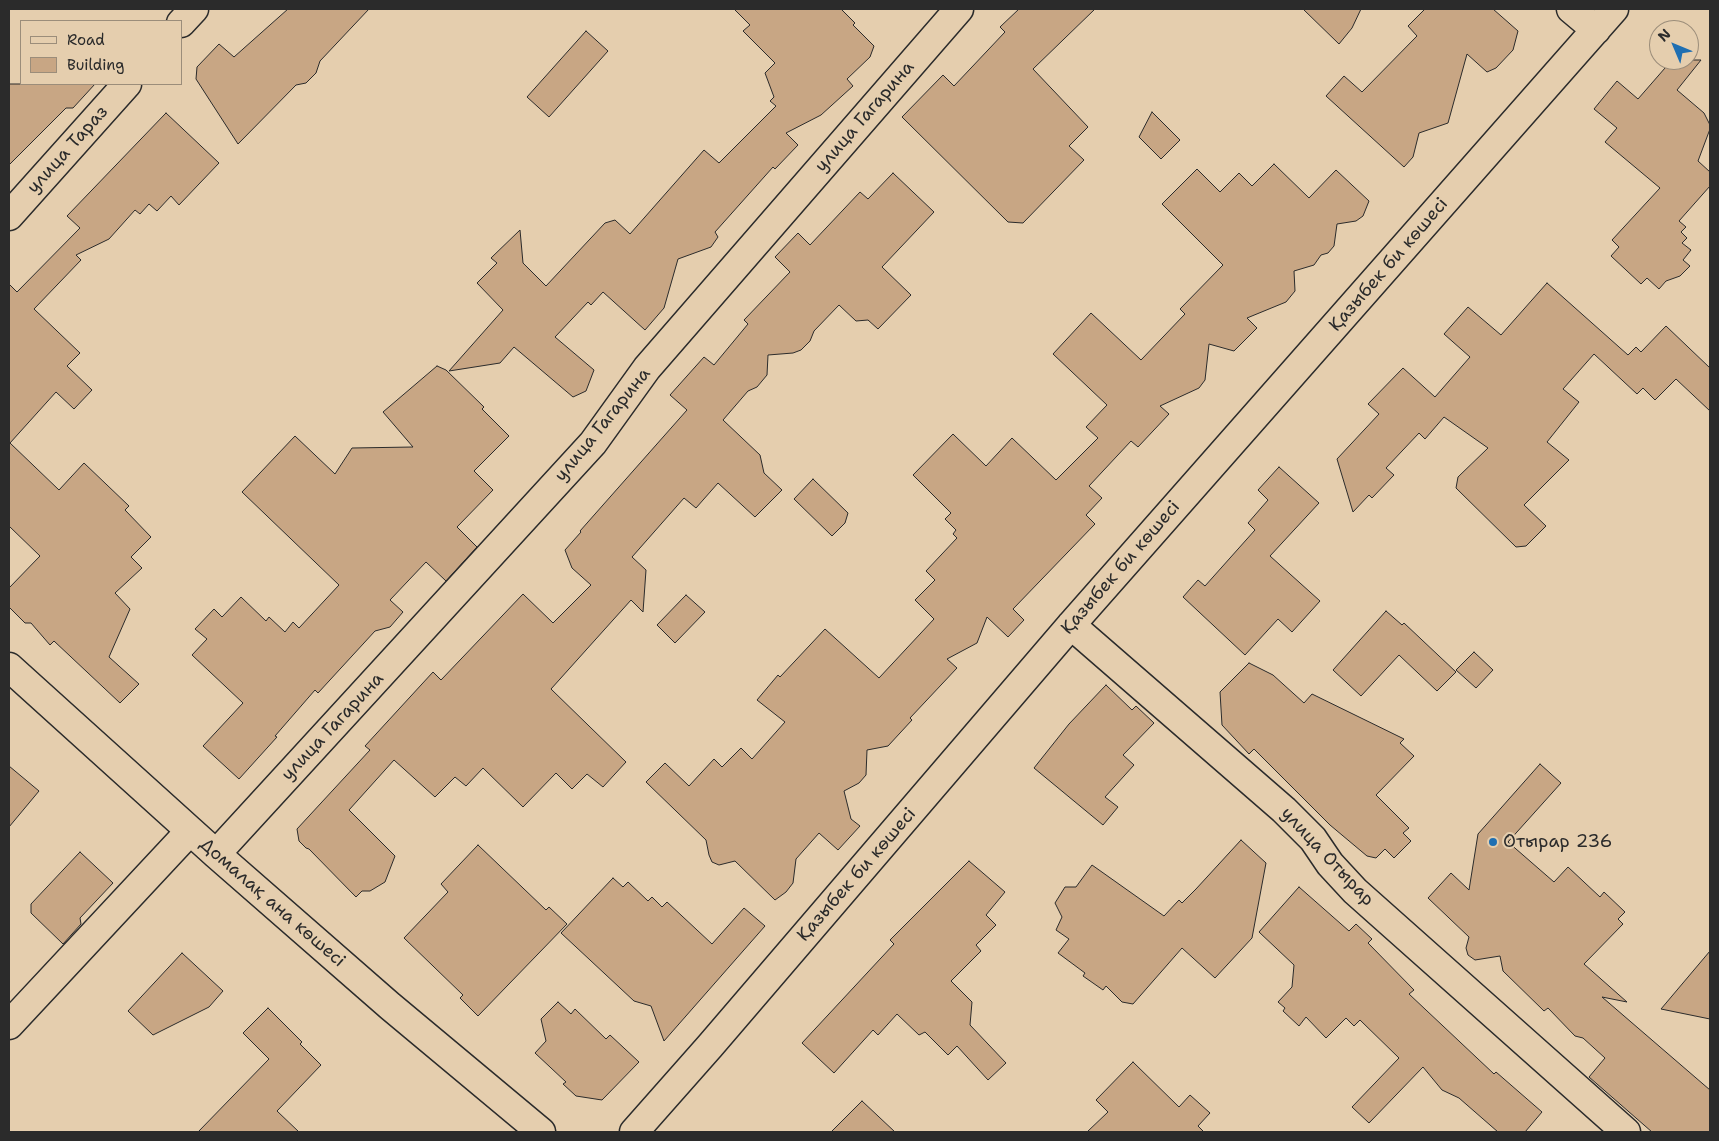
<!DOCTYPE html>
<meta charset="utf-8">
<style>
body{margin:0}
#map{position:relative;width:1719px;height:1141px;overflow:hidden;background:#e5ceae;font-family:"Shantell Sans",sans-serif}
canvas{display:block}
.frame{position:absolute;inset:0;border:10px solid #2b2b2b;pointer-events:none}
.legend{position:absolute;left:20px;top:20px;width:162px;height:65px;box-sizing:border-box;background:#e5ceae;border:1px solid #9b8d7a;margin:0;padding:6px 9px;list-style:none;font-size:15px;color:#2b2b2b}
.legend li{display:flex;align-items:center;gap:10px;height:25px}
.legend b{width:25px;border:1px solid #9b8d7a}
.north{position:absolute;left:1649px;top:20px;width:50px;height:50px;box-sizing:border-box;background:#e5ceae;border:1px solid #9b8d7a;border-radius:50%;rotate:315deg;font-size:14px;font-weight:700;line-height:20px;text-align:center;color:#2b2b2b}
.north::after{content:'';display:block;margin:auto;width:18px;height:22px;background:#1f6fb2;clip-path:polygon(50% 0,100% 100%,50% 72%,0 100%)}
</style>
<div id="map">
<canvas width="1719" height="1141"></canvas>
<div class="frame"></div>
<ul class="legend">
<li><b style="height:6px;background:#e5ceae"></b>Road</li>
<li><b style="height:14px;background:#c8a684"></b>Building</li>
</ul>
<div class="north">N</div>
</div>
<script>
const ctx = document.querySelector('canvas').getContext('2d');
ctx.lineJoin = 'round';
function fill(path, color) { ctx.fillStyle = color; ctx.fill(path, 'evenodd'); }
const poly = rows => new Path2D(rows.map(r => 'M' + r).join(''));
function strokePath(path, color, width, dash) { ctx.strokeStyle = color; ctx.lineWidth = width; ctx.lineCap = dash ? 'butt' : 'round'; ctx.setLineDash(dash || []); ctx.stroke(path); }
function drawText(font, color, halo, rows, align = 'center') {
  ctx.font = font + ' "Shantell Sans",sans-serif'; ctx.lineWidth = 4; ctx.setLineDash([]); ctx.textBaseline = 'middle'; ctx.strokeStyle = halo; ctx.fillStyle = color; for (const [text, x, y, turn = 0] of rows) {
    ctx.save(); ctx.translate(x, y); ctx.rotate((+turn || 0) * Math.PI / 180); ctx.textAlign = isNaN(turn) ? turn : align; if (halo) ctx.strokeText(text, 0, 0); ctx.fillText(text, 0, 0); ctx.restore();
  }
}
const building = poly([
 [288,9,369,9,320,61,316,73,306,83,296,85,238,144,196,79,197,67,219,44,234,57,288,9],
 [734,9,841,9,855,23,853,25,874,46,870,57,847,79,853,86,821,115,786,133,798,145,775,169,773,167,715,232,718,237,711,247,678,259,664,308,645,330,603,292,591,305,588,302,555,337,594,370,586,391,573,397,514,347,500,363,449,371,503,310,477,283,497,263,491,258,520,230,523,263,546,286,605,223,615,220,630,234,704,150,719,163,776,106,770,101,774,97,765,73,775,63,743,31,750,25,734,9],
 [1019,9,1095,9,1033,69,1088,127,1069,146,1084,160,1023,223,1008,222,902,117,943,75,954,86,1005,32,1000,27,1019,9],
 [1303,9,1361,9,1352,28,1339,44,1303,9],
 [1425,9,1493,9,1518,31,1513,50,1496,68,1487,72,1467,54,1448,123,1419,133,1413,157,1404,167,1326,96,1344,76,1362,92,1417,36,1408,26,1425,9],
 [586,31,608,51,549,117,527,97,586,31],
 [1672,60,1701,60,1677,90,1704,113,1710,125,1710,129,1698,161,1710,172,1710,186,1679,221,1686,227,1681,232,1687,238,1682,243,1691,250,1683,260,1690,266,1680,276,1666,281,1659,289,1647,278,1641,284,1611,256,1619,247,1612,240,1660,188,1605,142,1617,128,1594,109,1617,81,1638,99,1672,60],
 [9,84,95,84,73,108,66,108,9,165,9,84],
 [1152,112,1180,140,1161,159,1139,137,1152,112],
 [166,113,219,163,179,205,171,196,157,211,149,204,140,214,135,210,109,239,76,255,81,260,34,309,80,353,67,366,92,390,74,409,56,392,10,443,59,490,84,463,129,506,125,510,151,537,131,557,142,568,115,593,130,609,109,657,139,684,120,703,54,641,50,645,31,623,25,623,9,607,9,588,40,556,9,526,9,284,17,292,80,228,67,216,166,113],
 [1274,164,1309,198,1336,170,1369,201,1363,216,1356,221,1337,224,1334,246,1328,253,1321,255,1314,265,1294,271,1295,291,1286,302,1247,318,1257,328,1234,351,1209,344,1205,380,1199,388,1160,406,1169,414,1138,447,1131,441,1089,486,1102,498,1086,515,1095,524,1013,609,1024,620,1008,637,987,617,977,643,947,659,957,668,910,718,912,720,888,746,867,750,866,775,859,783,844,791,851,819,860,826,838,850,819,833,796,859,793,883,786,892,775,900,735,861,719,865,712,862,709,855,706,840,646,782,665,763,689,786,714,759,722,767,741,748,752,759,785,722,757,700,778,675,780,677,825,629,879,678,934,619,915,600,935,580,926,571,957,538,953,534,956,530,945,519,951,513,913,475,953,434,986,466,1012,438,1056,480,1098,438,1086,427,1107,405,1053,354,1091,313,1141,360,1185,314,1180,309,1223,265,1162,204,1197,169,1220,192,1239,173,1252,186,1274,164],
 [893,173,934,212,882,267,911,295,878,329,868,320,856,321,839,305,814,331,810,341,801,350,793,353,768,355,767,375,757,387,748,391,723,420,760,455,764,473,782,490,755,517,718,483,696,508,684,498,632,557,646,570,643,612,631,600,551,689,626,762,603,787,587,774,572,789,556,773,523,807,483,768,466,786,455,777,435,797,394,760,349,810,395,856,385,882,370,891,362,891,356,897,309,849,306,848,299,841,297,829,370,750,365,746,433,672,441,680,523,594,553,623,591,585,572,568,565,550,581,532,580,531,687,410,670,395,704,357,714,365,748,324,744,320,790,272,775,257,798,233,810,245,860,192,868,199,893,173],
 [1547,283,1628,355,1636,347,1641,352,1666,326,1710,368,1710,411,1676,379,1655,400,1643,388,1637,394,1594,354,1563,389,1579,402,1547,442,1569,460,1524,505,1546,526,1526,546,1516,547,1456,488,1458,477,1488,448,1444,417,1425,439,1419,433,1386,468,1394,475,1372,498,1369,495,1353,512,1337,459,1379,414,1368,404,1403,368,1435,397,1470,357,1444,334,1468,307,1501,335,1547,283],
 [437,366,446,370,484,407,482,409,509,436,474,471,493,490,457,527,477,547,446,581,426,562,390,600,403,612,390,627,375,631,318,693,315,690,275,736,277,737,239,779,203,746,243,703,192,655,207,639,195,629,214,609,222,617,241,597,266,621,269,617,285,632,293,622,299,628,339,585,242,492,295,436,335,474,352,448,413,447,383,412,437,366],
 [1279,467,1319,503,1270,556,1320,601,1292,632,1278,619,1245,655,1183,597,1198,580,1205,586,1255,530,1248,523,1268,500,1258,490,1279,467],
 [813,479,848,513,845,523,832,536,794,499,813,479],
 [686,595,705,612,675,643,657,625,686,595],
 [1386,611,1402,625,1404,623,1456,672,1437,691,1399,655,1361,696,1333,670,1386,611],
 [1474,652,1493,670,1476,688,1456,670,1474,652],
 [1249,663,1273,675,1304,703,1312,694,1404,739,1400,743,1414,756,1376,795,1409,828,1403,833,1411,841,1394,858,1385,849,1376,858,1367,856,1330,825,1254,749,1249,754,1222,725,1220,692,1249,663],
 [1106,685,1132,710,1136,706,1154,723,1123,755,1134,765,1105,797,1118,807,1103,825,1034,768,1069,724,1106,685],
 [1540,764,1561,783,1508,842,1554,882,1568,867,1600,897,1604,892,1625,912,1618,919,1623,924,1584,964,1627,1002,1602,997,1710,1090,1710,1132,1652,1132,1589,1077,1605,1058,1583,1038,1575,1036,1548,1008,1544,1011,1503,971,1500,956,1475,960,1468,955,1466,948,1469,937,1428,898,1451,873,1469,890,1478,834,1540,764],
 [9,766,39,791,9,827,9,766],
 [1241,840,1266,863,1252,938,1215,978,1182,948,1133,1004,1122,1002,1106,986,1103,990,1083,976,1085,973,1058,953,1069,939,1056,930,1062,917,1055,903,1065,887,1076,887,1092,865,1164,916,1179,900,1182,903,1196,889,1241,840],
 [478,845,546,910,549,907,567,924,478,1016,460,998,463,995,404,938,448,892,441,884,478,845],
 [80,852,113,883,80,918,81,924,63,944,31,913,31,904,80,852],
 [969,861,1005,892,986,915,996,925,976,945,981,951,951,981,972,1002,970,1025,1006,1063,988,1080,957,1046,948,1055,925,1032,919,1035,897,1014,878,1035,873,1030,834,1073,802,1043,894,944,890,940,969,861],
 [613,878,623,887,628,882,648,901,652,897,662,907,667,902,712,944,744,908,765,926,664,1041,651,1006,634,1001,561,933,613,878],
 [1299,887,1349,931,1356,924,1372,939,1368,943,1414,990,1409,994,1494,1074,1496,1072,1542,1112,1525,1132,1498,1132,1459,1098,1442,1090,1423,1067,1369,1123,1352,1107,1399,1058,1360,1020,1354,1026,1346,1018,1326,1038,1306,1017,1299,1026,1283,1011,1285,1008,1278,1002,1292,987,1294,965,1259,932,1299,887],
 [1710,951,1710,1019,1661,1009,1710,951],
 [182,953,223,991,209,1007,153,1035,128,1011,182,953],
 [558,1002,571,1014,575,1009,606,1039,610,1035,639,1062,602,1100,576,1096,563,1084,566,1082,535,1053,546,1041,541,1019,558,1002],
 [268,1008,302,1042,300,1044,321,1065,277,1111,299,1132,198,1132,269,1059,243,1033,268,1008],
 [1133,1062,1179,1107,1190,1095,1210,1113,1198,1126,1204,1132,1087,1132,1108,1112,1096,1100,1133,1062],
 [862,1101,895,1132,831,1132,862,1101]
]);
const street = poly([
 [1571,9,1596,30],
 [181,23,194,9],
 [9,216,127,84],
 [1071,625,1284,810,1313,839,1330,864,1355,891,1626,1132],
 [9,667,216,854,390,1006,541,1132],
 [216,854,593,443,647,368,959,9],
 [9,1025,190,831],
 [634,1132,710,1046,1071,625,1614,9]
]);
const markers = [
 [1493,842,5,"#1f6fb2"]
];
const streetNames = [
 ["улица Гагарина",865,117,-49],
 ["улица Тараз",68,150,-48],
 ["Қазыбек би көшесі",1389,265,-49],
 ["улица Гагарина",603,425,-51],
 ["Қазыбек би көшесі",1121,568,-49],
 ["улица Гагарина",333,727,-47],
 ["улица Отырар",1327,857,47],
 ["Қазыбек би көшесі",857,875,-49],
 ["Домалақ ана көшесі",272,903,41]
];
const poiNames = [
 ["Отырар 236",1503,842]
];
fill(building, '#c8a684');
strokePath(building, '#2b2b2b', 1);
strokePath(street, '#2b2b2b', 31);
strokePath(street, '#e5ceae', 28);
for (const [x, y, r, color] of markers) { const dot = new Path2D(); dot.arc(x, y, r, 0, 2 * Math.PI); ctx.fillStyle = color; ctx.fill(dot); strokePath(dot, '#e5ceae', 2); }
drawText('18px', '#2b2b2b', '#e5ceae', streetNames);
drawText('18px', '#2b2b2b', '#e5ceae', poiNames, 'left');
</script>
